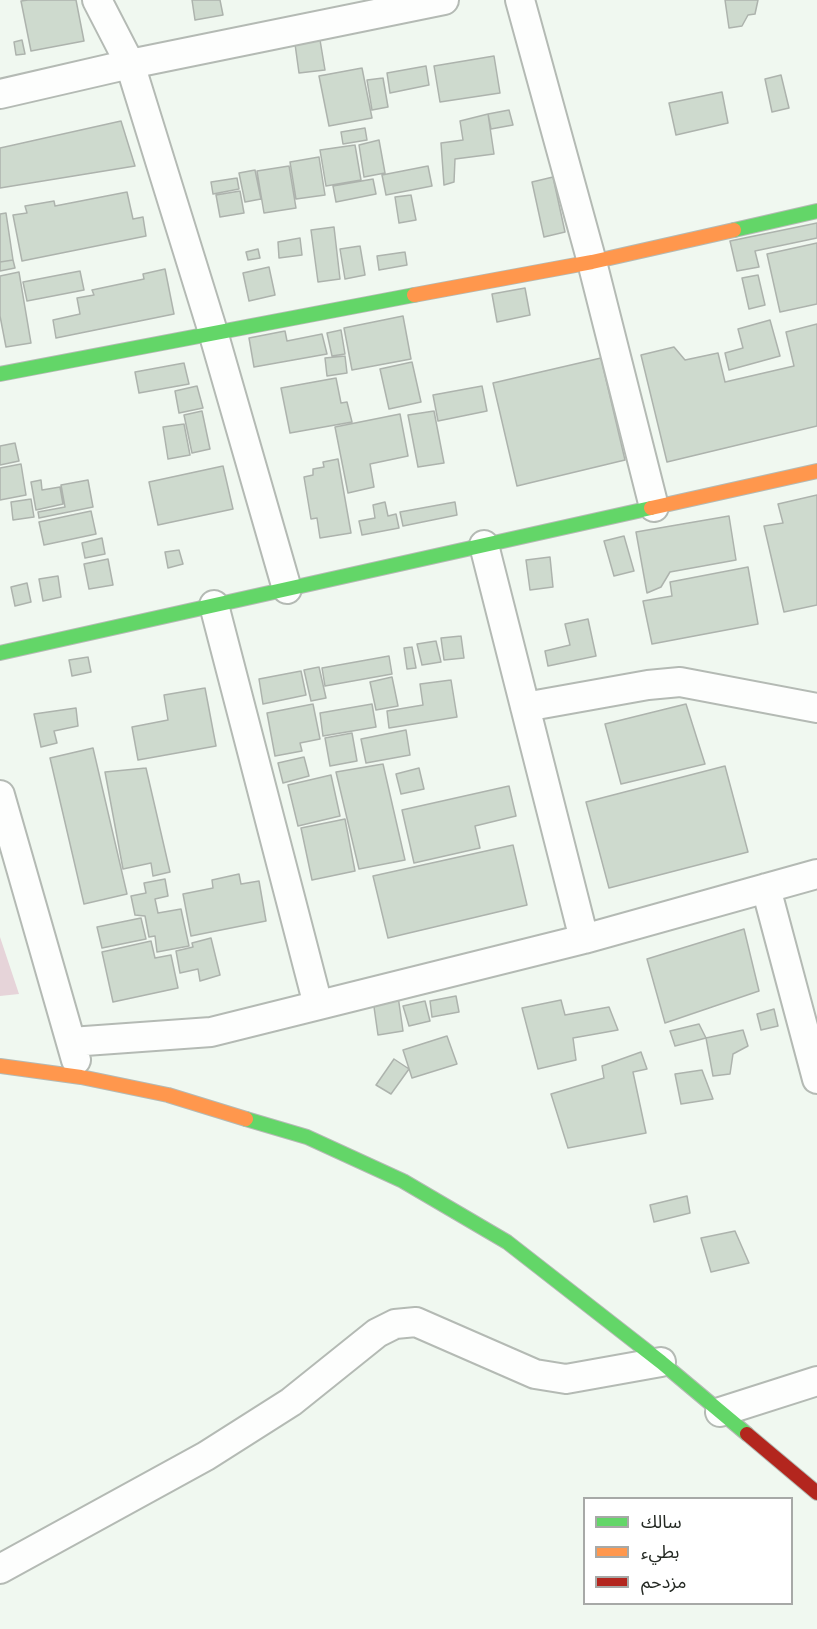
<!DOCTYPE html>
<meta charset="utf-8">
<style>
body{margin:0}
#map{position:relative;width:817px;height:1629px;overflow:hidden;background:#f0f8f0;font-family:"Golos Text","Noto Sans Arabic",sans-serif}
canvas{display:block}
.legend{position:absolute;left:583px;top:1497px;width:210px;height:108px;box-sizing:border-box;background:#fff;border:2px solid #a7a9a7;margin:0;padding:8px 10px;list-style:none;font-size:18px;color:#242923}
.legend li{display:flex;align-items:center;gap:12px;height:30px}
.legend b{width:30px;border:2px solid #a7a9a7}
</style>
<div id="map">
<canvas width="817" height="1629"></canvas>
<ul class="legend">
<li><b style="height:8px;background:#63d668"></b>سالك</li>
<li><b style="height:8px;background:#ff974d"></b>بطيء</li>
<li><b style="height:8px;background:#b3261e"></b>مزدحم</li>
</ul>
</div>
<script>
const ctx = document.querySelector('canvas').getContext('2d');
ctx.lineJoin = 'round';
function fill(path, color) { ctx.fillStyle = color; ctx.fill(path, 'evenodd'); }
const poly = rows => new Path2D(rows.map(r => 'M' + r).join(''));
function strokePath(path, color, width, dash) { ctx.strokeStyle = color; ctx.lineWidth = width; ctx.lineCap = dash ? 'butt' : 'round'; ctx.setLineDash(dash || []); ctx.stroke(path); }
const green = poly([
 [0,937,19,994,0,996]
]);
const building = poly([
 [28,0,76,0,84,41,31,51,21,1,28,0],
 [192,0,220,0,223,15,195,20,192,0],
 [725,0,758,0,755,14,748,15,742,26,729,28,725,0],
 [22,40,25,54,16,55,14,42,22,40],
 [320,40,325,70,299,73,295,44,320,40],
 [494,56,500,93,440,102,434,66,494,56],
 [426,66,429,85,390,93,387,73,426,66],
 [362,68,372,118,329,126,319,76,362,68],
 [781,75,789,108,772,112,765,79,781,75],
 [383,78,388,107,372,110,367,80,383,78],
 [722,92,728,123,676,135,669,103,722,92],
 [509,110,513,125,491,129,488,114,509,110],
 [488,114,494,154,455,159,454,182,444,185,441,143,463,140,460,121,488,114],
 [121,121,135,166,0,188,0,148,121,121],
 [365,128,367,140,343,144,341,132,365,128],
 [379,140,385,173,364,177,359,145,379,140],
 [355,145,361,180,326,186,320,150,355,145],
 [319,157,325,195,296,199,290,162,319,157],
 [289,166,296,208,264,213,257,171,289,166],
 [428,166,432,186,386,195,382,175,428,166],
 [255,170,261,199,245,202,239,173,255,170],
 [553,177,565,232,544,237,532,182,553,177],
 [237,178,239,189,213,194,211,182,237,178],
 [373,179,376,194,336,202,333,186,373,179],
 [240,191,244,213,220,217,216,195,240,191],
 [127,192,133,219,143,217,146,236,22,261,13,215,27,213,25,206,54,201,55,206,127,192],
 [411,195,416,220,399,223,395,197,411,195],
 [6,213,13,260,0,262,0,214,6,213],
 [817,223,817,238,755,251,759,267,737,271,730,241,817,223],
 [334,227,340,279,318,282,311,230,334,227],
 [300,238,302,255,279,258,278,242,300,238],
 [817,243,817,304,780,312,767,254,817,243],
 [360,246,365,275,345,279,340,249,360,246],
 [258,249,260,258,248,260,246,252,258,249],
 [405,252,407,265,379,270,377,256,405,252],
 [13,260,15,268,0,271,0,262,13,260],
 [269,267,275,295,249,301,243,273,269,267],
 [165,269,174,314,56,338,53,320,80,314,77,298,94,295,92,290,144,279,143,274,165,269],
 [80,271,84,290,27,301,23,282,80,271],
 [19,272,31,343,6,347,0,316,0,276,19,272],
 [758,275,765,305,749,309,742,278,758,275],
 [525,288,530,315,497,322,492,294,525,288],
 [403,316,411,359,352,370,344,328,403,316],
 [770,320,780,356,729,370,725,353,743,348,738,329,770,320],
 [817,324,817,426,667,462,641,355,674,347,685,360,718,353,725,382,794,366,786,332,817,324],
 [341,330,345,354,332,356,327,333,341,330],
 [285,331,287,341,322,334,327,354,254,367,249,338,285,331],
 [345,356,347,373,327,376,325,358,345,356],
 [601,358,625,460,517,486,493,383,601,358],
 [412,362,421,402,389,409,380,369,412,362],
 [184,363,189,384,139,393,135,372,184,363],
 [336,378,341,403,347,402,352,422,290,433,281,388,336,378],
 [197,386,203,408,179,413,175,391,197,386],
 [482,386,487,411,438,421,433,395,482,386],
 [202,411,210,449,192,453,184,415,202,411],
 [434,411,444,463,418,467,408,415,434,411],
 [400,414,408,456,370,464,374,487,348,493,335,427,400,414],
 [184,424,190,455,168,459,163,427,184,424],
 [15,443,19,461,0,465,0,446,15,443],
 [338,459,351,533,320,538,317,518,311,519,304,477,313,475,313,469,324,467,323,462,338,459],
 [21,464,26,495,0,500,0,468,21,464],
 [223,466,233,509,158,525,149,482,223,466],
 [41,480,42,490,60,487,63,504,36,510,31,482,41,480],
 [88,480,93,507,39,518,38,512,65,507,61,485,88,480],
 [817,495,817,605,784,612,764,526,783,523,778,504,817,495],
 [31,499,34,517,13,520,11,502,31,499],
 [385,502,388,516,396,514,399,528,362,535,359,521,375,518,373,505,385,502],
 [455,502,457,515,403,526,400,512,455,502],
 [91,511,96,534,44,545,39,522,91,511],
 [729,516,736,560,670,572,661,587,647,593,636,532,729,516],
 [624,536,634,571,614,576,604,541,624,536],
 [102,538,105,554,85,558,82,543,102,538],
 [179,550,183,564,168,568,165,552,179,550],
 [550,557,553,587,530,590,526,560,550,557],
 [108,559,113,585,89,589,84,564,108,559],
 [748,567,758,624,652,644,643,601,672,596,670,582,748,567],
 [58,576,61,597,43,601,39,579,58,576],
 [27,583,31,602,15,606,11,587,27,583],
 [588,619,596,656,548,666,545,651,570,645,565,624,588,619],
 [461,636,464,658,444,660,441,638,461,636],
 [436,641,441,662,422,665,417,644,436,641],
 [412,647,416,668,407,669,404,648,412,647],
 [389,656,392,674,325,686,322,668,389,656],
 [88,657,91,672,72,676,69,660,88,657],
 [319,667,326,698,311,701,304,670,319,667],
 [301,671,306,695,263,704,259,679,301,671],
 [392,677,398,706,376,710,370,682,392,677],
 [451,680,457,717,389,728,387,711,423,705,420,684,451,680],
 [205,688,216,746,138,760,132,727,168,720,164,695,205,688],
 [313,704,320,739,300,743,302,751,275,756,267,713,313,704],
 [372,704,376,727,323,736,320,713,372,704],
 [686,704,705,764,621,784,605,724,686,704],
 [76,708,78,726,54,731,57,743,41,747,34,714,76,708],
 [406,730,410,755,366,763,361,739,406,730],
 [352,733,357,761,330,766,325,738,352,733],
 [93,748,127,894,84,904,50,758,93,748],
 [304,757,309,776,283,783,278,763,304,757],
 [383,764,405,860,359,869,336,772,383,764],
 [725,766,748,852,609,888,586,802,725,766],
 [146,768,170,872,153,876,151,863,123,869,105,772,146,768],
 [419,768,424,789,401,794,396,774,419,768],
 [331,775,340,816,298,826,288,785,331,775],
 [509,786,516,816,475,826,480,848,414,863,402,810,509,786],
 [345,819,355,871,312,880,301,828,345,819],
 [513,845,527,905,388,938,373,876,513,845],
 [239,874,241,884,259,881,266,921,191,936,183,894,213,888,212,880,239,874],
 [165,879,168,896,155,899,158,913,181,909,189,946,157,952,155,936,149,937,145,916,135,915,131,896,146,893,144,883,165,879],
 [141,918,146,939,102,948,97,927,141,918],
 [744,929,759,991,665,1023,647,959,744,929],
 [211,938,220,975,200,981,198,969,180,973,176,951,193,947,192,943,211,938],
 [151,941,155,958,171,955,178,988,113,1002,102,952,151,941],
 [398,996,403,1031,378,1035,373,1000,398,996],
 [456,996,459,1012,432,1017,430,1001,456,996],
 [561,1000,565,1015,609,1007,618,1030,573,1038,576,1060,538,1069,522,1008,561,1000],
 [425,1001,430,1021,409,1026,403,1006,425,1001],
 [774,1009,778,1026,761,1030,757,1014,774,1009],
 [699,1024,706,1038,675,1046,670,1031,699,1024],
 [743,1030,748,1046,733,1054,730,1074,713,1076,706,1038,743,1030],
 [447,1036,457,1064,412,1078,403,1050,447,1036],
 [641,1052,647,1069,633,1072,646,1133,568,1148,551,1094,604,1078,602,1066,641,1052],
 [394,1059,409,1069,391,1094,376,1085,394,1059],
 [702,1070,713,1099,681,1104,675,1074,702,1070],
 [687,1196,690,1213,654,1222,650,1205,687,1196],
 [735,1231,749,1263,711,1272,701,1238,735,1231]
]);
const street = poly([
 [97,0,130,64,213,332,287,589],
 [520,0,592,262,654,507],
 [0,94,130,64,444,0],
 [484,545,584,939],
 [214,605,318,1005],
 [525,707,648,685,680,682,817,708],
 [0,795,76,1060],
 [766,888,817,1079],
 [71,1042,211,1032,584,939,817,874],
 [720,1412,817,1381],
 [0,1569,206,1456,291,1402,377,1333,395,1324,416,1322,535,1374,566,1379,661,1362]
]);
const fast = poly([
 [734,230,817,211],
 [0,374,414,295],
 [0,653,651,508],
 [246,1119,307,1137,403,1181,507,1242,661,1362,747,1434]
]);
const slow = poly([
 [414,295,592,262,734,230],
 [651,508,817,471],
 [0,1066,81,1077,168,1095,246,1119]
]);
const jam = poly([
 [747,1434,817,1493]
]);
fill(green, '#e6d4d9');
fill(building, '#cedace');
strokePath(building, '#adb3ad', 1.5);
strokePath(street, '#b4bab4', 32);
strokePath(fast, '#b4bab4', 16);
strokePath(slow, '#b4bab4', 16);
strokePath(jam, '#b4bab4', 16);
strokePath(street, '#fdfefd', 28);
strokePath(fast, '#63d668', 14);
strokePath(slow, '#ff974d', 14);
strokePath(jam, '#b3261e', 14);
</script>
